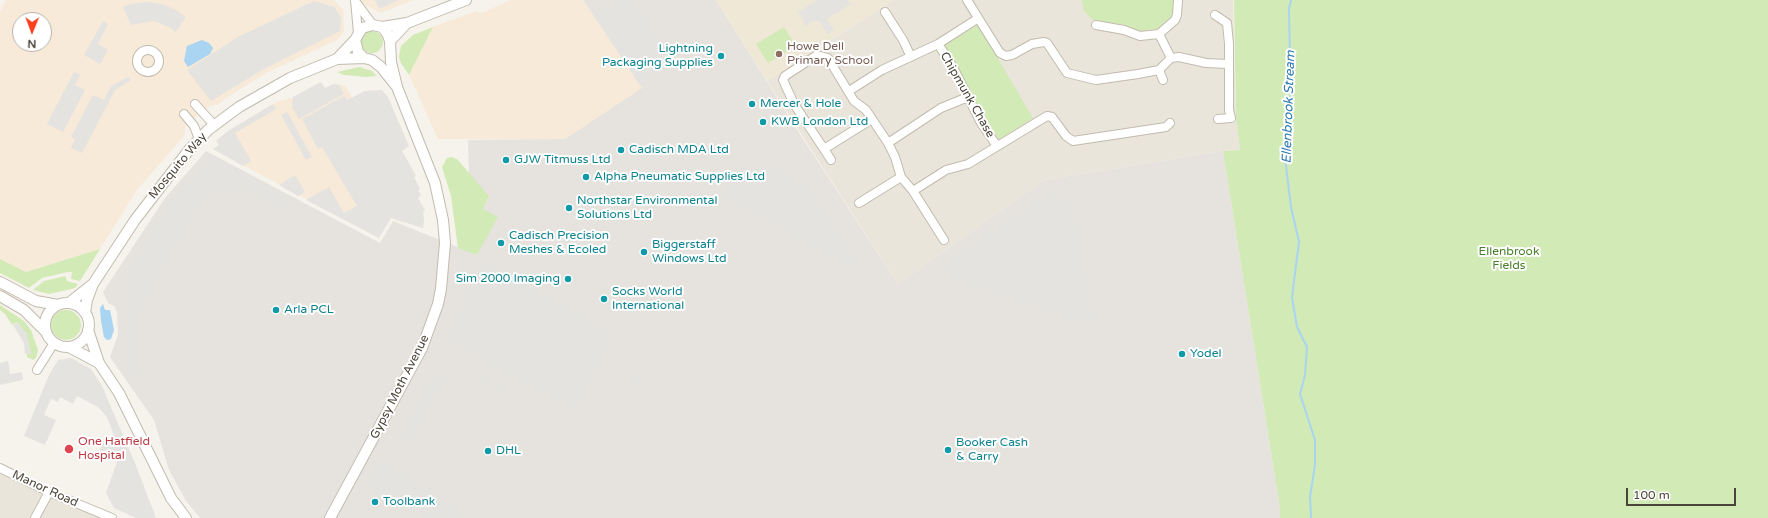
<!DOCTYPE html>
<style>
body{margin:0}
#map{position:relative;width:1768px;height:518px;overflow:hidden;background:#f6f3ec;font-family:"Varela Round",sans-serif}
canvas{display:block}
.north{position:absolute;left:12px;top:12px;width:40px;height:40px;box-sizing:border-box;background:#fff;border:1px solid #b7b4b0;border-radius:50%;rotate:181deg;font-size:11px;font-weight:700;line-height:16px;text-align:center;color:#4b4439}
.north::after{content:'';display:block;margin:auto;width:14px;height:18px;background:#fc3f1d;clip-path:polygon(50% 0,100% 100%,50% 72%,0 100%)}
.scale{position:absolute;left:1626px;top:488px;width:110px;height:18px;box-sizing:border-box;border:2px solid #4b4439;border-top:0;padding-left:5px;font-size:12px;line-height:14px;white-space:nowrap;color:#4b4439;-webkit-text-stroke:3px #fff;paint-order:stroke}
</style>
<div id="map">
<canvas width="1768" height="518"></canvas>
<div class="north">N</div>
<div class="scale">100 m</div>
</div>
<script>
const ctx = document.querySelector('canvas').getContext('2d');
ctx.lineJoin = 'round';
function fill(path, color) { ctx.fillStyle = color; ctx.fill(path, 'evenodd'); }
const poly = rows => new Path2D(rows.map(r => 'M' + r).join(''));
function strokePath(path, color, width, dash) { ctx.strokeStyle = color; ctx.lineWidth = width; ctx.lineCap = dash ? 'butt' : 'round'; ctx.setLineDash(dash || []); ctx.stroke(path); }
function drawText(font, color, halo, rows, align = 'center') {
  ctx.font = font + ' "Varela Round",sans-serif'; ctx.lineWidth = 4; ctx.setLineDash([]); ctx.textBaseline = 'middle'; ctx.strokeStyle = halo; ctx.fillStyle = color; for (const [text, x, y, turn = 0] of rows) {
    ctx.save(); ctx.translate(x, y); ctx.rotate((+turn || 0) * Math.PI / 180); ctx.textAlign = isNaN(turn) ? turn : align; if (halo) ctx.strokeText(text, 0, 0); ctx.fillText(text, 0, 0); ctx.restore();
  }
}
const residential = poly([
 [893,0,1233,0,1236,118,1240,150,1223,151,1044,180,898,284,767,81],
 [0,473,44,495,101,518,0,518]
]);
const commercial = poly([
 [6,0,334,0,343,10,344,32,337,40,268,72,237,91,217,105,210,106,195,117,185,128,184,136,137,190,100,249,26,272,0,259,0,12],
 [20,20,44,20,44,44,20,44],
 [356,0,413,0,381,13],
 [511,0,583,0,642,88,565,139,438,139,409,75,433,27,476,11,481,13],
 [321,82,325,88,333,84,346,86,352,98,365,91,382,90,388,97,409,146,402,151,416,176,414,177,420,189,418,191,421,195,418,198,425,210,423,212,424,220,423,228,391,218,379,238,213,149,219,145,216,141,228,131,276,102,293,97]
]);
const industrial = poly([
 [583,0,716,0,794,125,898,284,1044,180,1223,151,1280,508,1280,518,200,518,186,501,169,470,154,420,110,357,118,335,117,312,114,306,108,303,103,292,165,198,206,151,380,243,393,221,477,255,483,209,489,196,469,175,468,140,565,139,642,88]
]);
const education = poly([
 [716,0,893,0,767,81]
]);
const green = poly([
 [1082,0,1173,0,1175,1,1174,17,1157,29,1135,31,1123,24,1095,22,1084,11],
 [1234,0,1768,0,1768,518,1280,518,1280,508,1223,151,1240,150,1236,118],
 [978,25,1033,118,999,140,942,46],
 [433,27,409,75,401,63,399,57,401,46,413,35],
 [784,27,796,46,768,63,756,44],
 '361 42a11 11 0 1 1 22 0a11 11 0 1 1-22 0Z',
 [359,67,372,71,377,76,367,77,344,75,337,72],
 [451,157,457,159,489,196,483,209,498,217,477,255,458,248,451,196,442,167,447,158],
 [100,249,80,281,71,279,72,272,68,272,42,278,29,288,0,273,0,259,26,272],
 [65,276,67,281,78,284,75,288,49,294,33,290,44,281],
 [0,305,24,321,31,330,38,350,36,358,33,360,27,357,27,354,31,354,17,322,12,325,5,314,0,310],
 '51 325a15 15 0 1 1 30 0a15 15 0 1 1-30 0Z'
]);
const parking = poly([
 [375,0,399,0,379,9],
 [616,0,634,0,674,62,639,84,594,16],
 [817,0,848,0,851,4,827,19,834,30,827,34,819,21,815,20,806,26,798,12],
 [314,1,334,7,341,17,340,31,262,70,211,101,187,70,238,37],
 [147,2,162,4,176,10,186,17,176,32,169,27,154,21,131,25,123,7,131,4],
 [103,21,108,24,98,44,108,50,100,64,84,55],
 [74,72,80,75,75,85,85,90,63,132,47,124],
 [128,77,131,80,115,90,82,153,71,148,75,139,71,137,93,95,104,100,111,86],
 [321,82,325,88,333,84,339,85,344,94,299,119,292,107,293,97],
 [382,90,388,97,409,146,402,151,416,176,414,177,420,189,418,191,421,195,418,198,425,210,423,212,424,220,423,228,391,218,379,238,306,200,329,187,344,213,357,206,322,147,318,149,302,119,344,96,347,100,365,91],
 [273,104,276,109,235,133,251,161,243,166,213,149,219,145,216,141,228,131],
 [287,112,312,157,306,160,281,115],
 [210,154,293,198,286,212,240,188,236,193,214,194,200,204,140,315,142,377,127,377,123,276,167,206],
 [766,163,773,164,808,185,862,264,848,267,717,194,722,187,759,164],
 [295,175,305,192,298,196,279,185],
 [1057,193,1070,199,1075,209,1096,323,1088,327,945,277,945,262,1044,195],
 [483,260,609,330,605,337,613,342,575,411,444,340,464,296,460,293,470,274,475,277],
 [17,322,27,334,31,354,25,354,24,343,13,325],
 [71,358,91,369,102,386,135,463,156,518,136,518,114,508,106,493,118,459,99,452,105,438,116,441,107,417,98,407,77,396,73,404,60,397,58,402,51,399,44,415,56,420,45,445,24,436,48,377,58,360],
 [8,361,10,374,22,372,23,380,0,385,0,363],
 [436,369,449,376,410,446,397,439],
 [635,371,643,376,634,394,625,389],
 [481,374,514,392,514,399,480,381],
 [385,462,462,508,463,514,461,518,422,518,365,486,375,465]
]);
const water = poly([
 [202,40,209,43,213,48,210,54,188,67,184,61,187,46],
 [103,304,105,310,110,310,114,330,111,339,107,340,104,337,101,321,100,308]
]);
const stream = poly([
 [1291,0,1289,9,1291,111,1285,158,1291,207,1299,242,1292,297,1297,327,1307,347,1305,375,1300,394,1315,440,1315,465,1310,497,1311,518]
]);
const minor = poly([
 [355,0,358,33],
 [967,0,1000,53,1006,56,1012,55,1032,44,1044,42,1047,43,1067,73,1096,80,1138,74,1159,70,1171,58,1179,57,1206,63,1228,64],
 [355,1,373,25],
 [885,12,903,40,911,57],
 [1215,15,1227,23,1229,44,1229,110,1231,118,1218,119],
 [1096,25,1124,30,1140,36,1159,34,1171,58],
 [1159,34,1175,20,1177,15,1178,0],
 [938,44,953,67,981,123,997,146],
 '137 61a11 11 0 1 1 22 0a11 11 0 1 1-22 0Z',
 [1159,70,1163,80],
 [849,91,882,70,938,44,977,19],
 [195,104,214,125],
 [184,114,194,126,199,139],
 [872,119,824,149,794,104,783,80,785,76,817,55,828,58,854,101,866,110,888,143,895,157,901,177,913,191,944,240],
 [888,143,941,108,968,97],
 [824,149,831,160],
 [913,191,946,170,968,164,1047,116,1052,117,1066,136,1073,141,1166,127,1170,123],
 [859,203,901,177],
 [37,370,54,343],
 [0,468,49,492,112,518],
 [35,518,49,492]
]);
const tertiary = poly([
 [382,27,407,23,466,0],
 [390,41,407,23],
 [337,59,355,40],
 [0,282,36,301,58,305],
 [0,296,24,310,46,332],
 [69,303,93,284],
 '45 325a22 22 0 1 1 44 0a22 22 0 1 1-44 0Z',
 [85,313,87,300,93,284,135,220,189,150,208,130,239,107,290,78,337,59,364,58],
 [88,330,99,363,119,393,171,498,186,518],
 [69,347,99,363],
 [330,518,422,348,438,304,441,289,445,243,443,220,435,183,397,87,391,62,390,41,387,33,382,27,373,25,362,28,355,40,358,52,364,58,372,60,381,67,397,87]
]);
const markers = [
 [779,54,4,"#8d6e63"],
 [721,56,4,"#0f9aa8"],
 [752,104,4,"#0f9aa8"],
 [763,122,4,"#0f9aa8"],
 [621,150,4,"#0f9aa8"],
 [506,160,4,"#0f9aa8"],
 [586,177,4,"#0f9aa8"],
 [569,208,4,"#0f9aa8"],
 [501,243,4,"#0f9aa8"],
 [644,252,4,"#0f9aa8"],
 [568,279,4,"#0f9aa8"],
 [604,299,4,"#0f9aa8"],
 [276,310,4,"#0f9aa8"],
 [1182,354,4,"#0f9aa8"],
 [69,449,5,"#e0444e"],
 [948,450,4,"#0f9aa8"],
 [488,451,4,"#0f9aa8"],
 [375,502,4,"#0f9aa8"]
];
const educationNames = [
 ["Howe Dell",787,47],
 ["Primary School",787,61]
];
const cultureNames = [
 ["Lightning",713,49,"right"],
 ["Packaging Supplies",713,63,"right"],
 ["Mercer & Hole",760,104],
 ["KWB London Ltd",771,122],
 ["Cadisch MDA Ltd",629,150],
 ["GJW Titmuss Ltd",514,160],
 ["Alpha Pneumatic Supplies Ltd",594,177],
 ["Northstar Environmental",577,201],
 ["Solutions Ltd",577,215],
 ["Cadisch Precision",509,236],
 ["Meshes & Ecoled",509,250],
 ["Biggerstaff",652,245],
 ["Windows Ltd",652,259],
 ["Sim 2000 Imaging",560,279,"right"],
 ["Socks World",612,292],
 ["International",612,306],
 ["Arla PCL",284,310],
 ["Yodel",1190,354],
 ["Booker Cash",956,443],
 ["& Carry",956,457],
 ["DHL",496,451],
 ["Toolbank",383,502]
];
const streetNames = [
 ["Chipmunk Chase",967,95,60],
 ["Mosquito Way",178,166,-50],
 ["Gypsy Moth Avenue",400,387,-63],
 ["Manor Road",45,489,25]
];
const parkNames = [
 ["Ellenbrook",1509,252],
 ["Fields",1509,266]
];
const healthNames = [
 ["One Hatfield",78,442],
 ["Hospital",78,456]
];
const waterNames = [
 ["Ellenbrook Stream",1289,107,-88]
];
fill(residential, '#eae5da');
fill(commercial, '#f7ead8');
fill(industrial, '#e6e2dd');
fill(education, '#efe8d6');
fill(green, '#d2eab5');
fill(parking, '#e5e3e0');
fill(water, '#a9d4f2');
strokePath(stream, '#a9d4f2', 2);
strokePath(minor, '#c2bbae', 10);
strokePath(tertiary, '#c2bbae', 12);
strokePath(minor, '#fff', 8);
strokePath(tertiary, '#fff', 10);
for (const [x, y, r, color] of markers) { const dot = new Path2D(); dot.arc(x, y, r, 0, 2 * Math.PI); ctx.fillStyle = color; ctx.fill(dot); strokePath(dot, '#fff', 1.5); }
drawText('12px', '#785e54', '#fff', educationNames, 'left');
drawText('12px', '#0d838f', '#fff', cultureNames, 'left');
drawText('12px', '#4b4439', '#fff', streetNames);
drawText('12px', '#4a7f2a', '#fff', parkNames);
drawText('12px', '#be3a42', '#fff', healthNames, 'left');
drawText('italic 13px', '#2e7ab2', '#fff', waterNames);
</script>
